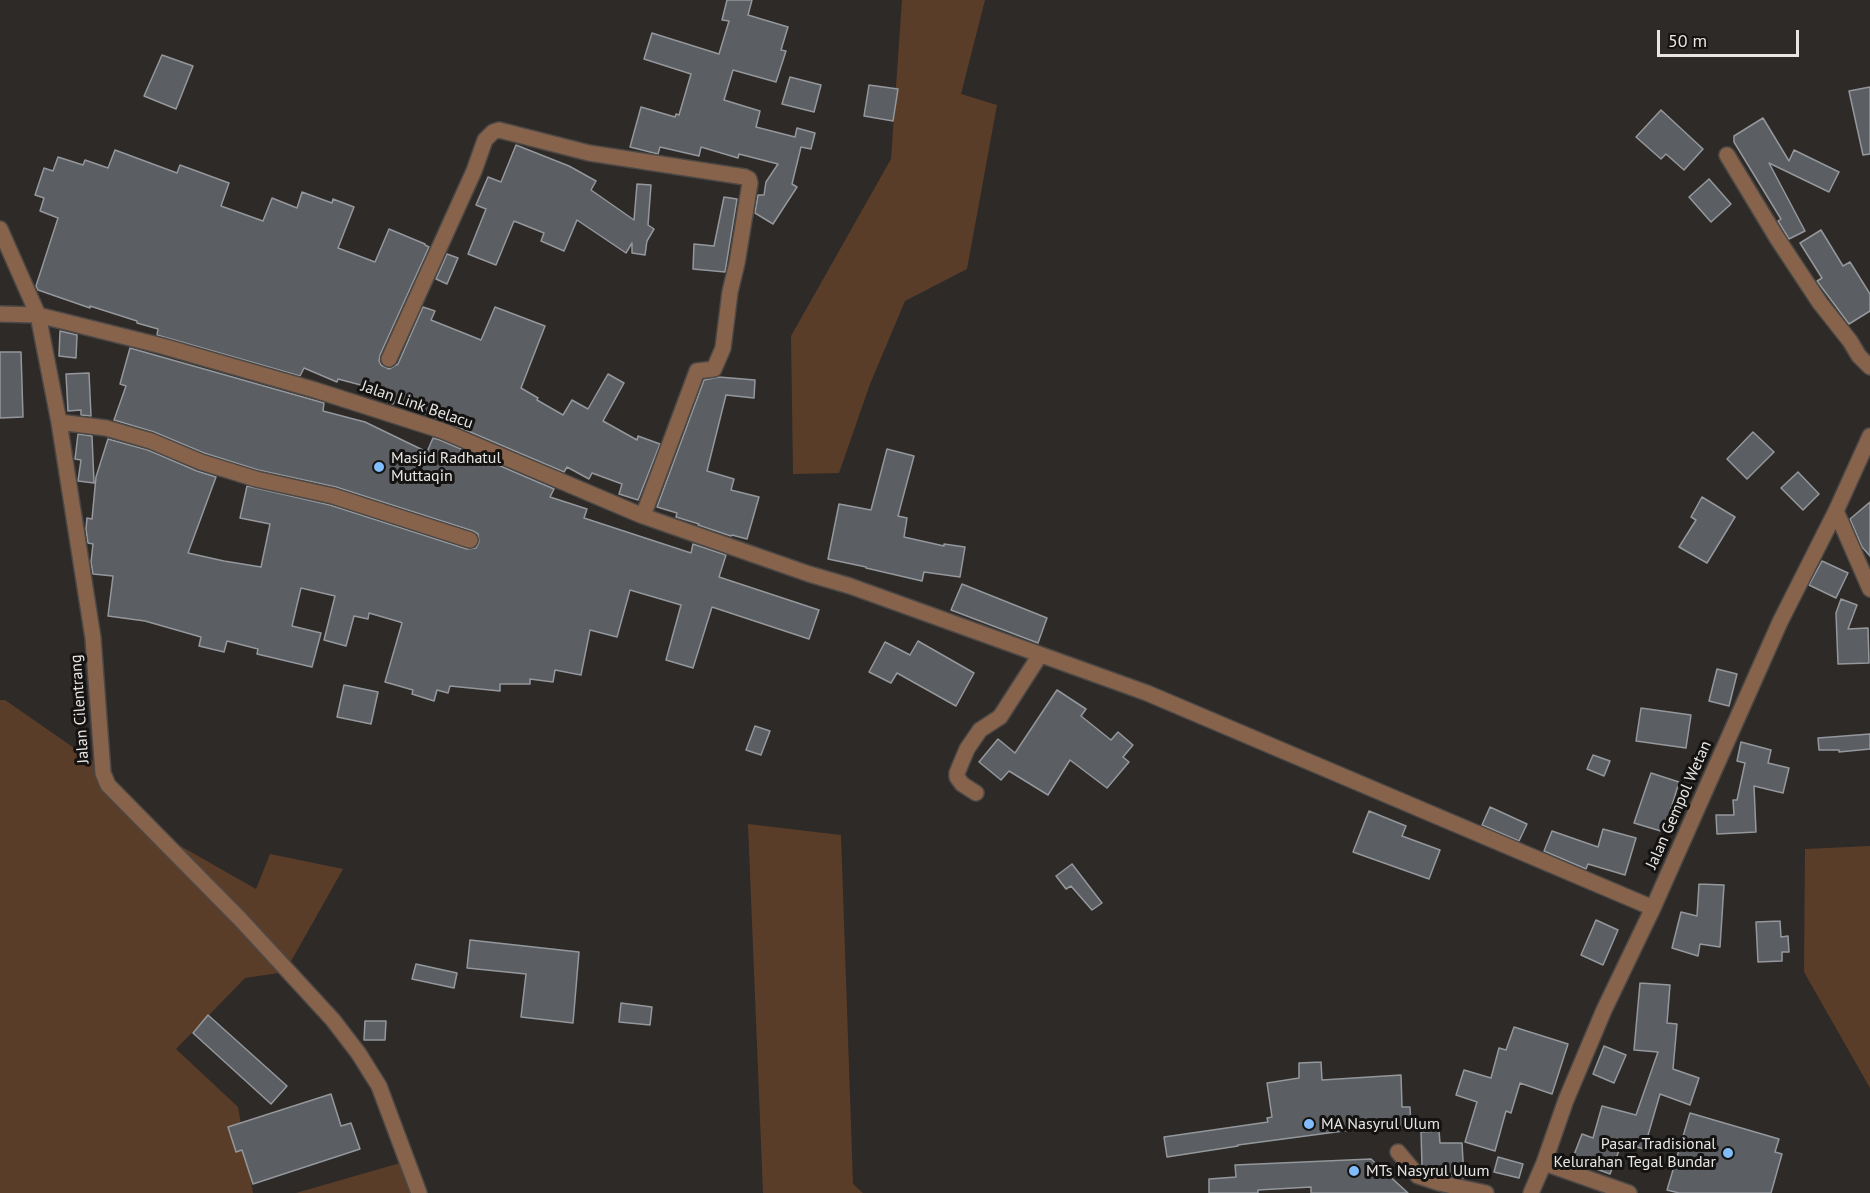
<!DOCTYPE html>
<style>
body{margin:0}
#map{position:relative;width:1870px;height:1193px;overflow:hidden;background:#2e2a28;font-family:"PT Sans",sans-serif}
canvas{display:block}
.scale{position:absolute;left:1657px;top:30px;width:142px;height:27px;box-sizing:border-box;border:3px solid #e8e6e4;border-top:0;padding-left:8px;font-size:18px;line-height:21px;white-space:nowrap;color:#e8e6e4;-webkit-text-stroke:4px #151312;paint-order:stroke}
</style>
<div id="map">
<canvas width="1870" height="1193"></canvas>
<div class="scale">50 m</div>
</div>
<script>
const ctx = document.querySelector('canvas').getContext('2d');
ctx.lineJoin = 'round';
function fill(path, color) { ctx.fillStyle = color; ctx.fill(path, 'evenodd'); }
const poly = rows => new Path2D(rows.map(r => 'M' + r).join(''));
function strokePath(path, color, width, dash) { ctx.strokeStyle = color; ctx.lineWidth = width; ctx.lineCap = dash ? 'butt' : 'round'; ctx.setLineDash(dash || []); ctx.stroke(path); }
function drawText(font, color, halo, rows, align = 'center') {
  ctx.font = font + ' "PT Sans",sans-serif'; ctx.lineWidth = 6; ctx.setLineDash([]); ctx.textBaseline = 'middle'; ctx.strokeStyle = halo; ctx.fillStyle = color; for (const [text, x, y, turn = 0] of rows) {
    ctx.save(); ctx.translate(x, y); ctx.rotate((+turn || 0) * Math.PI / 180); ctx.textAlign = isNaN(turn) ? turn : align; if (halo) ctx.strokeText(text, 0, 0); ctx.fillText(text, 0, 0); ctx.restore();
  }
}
const green = poly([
 [902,0,985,0,961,94,997,105,967,269,905,301,870,384,839,473,793,474,791,336,891,159],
 [0,700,5,700,103,768,177,844,256,889,270,854,343,869,285,972,245,978,176,1049,238,1107,253,1193,0,1193],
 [748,824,841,835,853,1184,863,1193,763,1193],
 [1870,846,1870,1088,1804,972,1805,849],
 [414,1159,416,1193,296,1193]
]);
const building = poly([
 [727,0,752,0,748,15,788,27,781,50,786,51,776,82,733,70,724,100,760,111,756,127,795,137,797,128,815,133,811,149,801,147,792,184,797,187,773,224,755,213,758,195,764,195,766,182,778,164,739,154,738,158,701,147,699,156,660,147,658,154,630,147,641,107,675,117,676,114,679,115,691,74,644,59,652,33,719,54,729,21,722,20,727,0],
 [162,55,193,66,176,109,144,96,162,55],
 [790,77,821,85,814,112,782,104,790,77],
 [869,85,898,89,893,121,864,116,869,85],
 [1870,87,1870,154,1863,155,1849,91,1870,87],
 [1661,110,1703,149,1684,170,1666,154,1661,159,1636,137,1661,110],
 [1763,118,1789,161,1794,150,1839,172,1829,192,1769,163,1805,231,1789,239,1778,221,1781,219,1734,142,1734,136,1763,118],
 [516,145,569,166,596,181,591,190,634,220,637,184,651,185,648,225,654,229,647,241,645,255,632,253,632,243,626,253,577,220,564,251,541,241,544,233,514,221,496,265,468,254,486,209,476,205,488,177,501,182,516,145],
 [115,150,177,173,180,165,229,183,221,206,263,221,272,198,297,208,302,192,332,203,333,199,354,207,338,248,375,262,389,229,425,244,425,245,429,247,380,355,379,361,381,365,389,369,398,364,423,307,435,311,431,320,481,340,495,307,545,326,521,388,538,398,537,400,563,415,572,400,588,409,608,374,624,383,603,421,637,440,638,436,660,444,638,500,619,494,622,484,592,473,589,479,567,467,564,472,442,420,394,402,393,404,373,396,376,389,338,379,337,382,304,368,300,376,157,335,158,329,137,323,137,321,90,306,90,308,38,290,36,286,58,218,40,211,44,198,35,195,44,168,53,171,58,157,83,165,85,160,108,168,115,150],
 [1709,179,1731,204,1711,222,1689,197,1709,179],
 [724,197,737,199,725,272,693,269,694,244,714,246,724,197],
 [1821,230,1843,266,1850,262,1870,294,1870,311,1849,324,1817,281,1822,278,1800,243,1821,230],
 [447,254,458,258,447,284,436,279,447,254],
 [60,331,77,335,76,358,59,356,60,331],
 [130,348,324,403,323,411,365,422,427,452,433,438,440,440,554,489,550,497,587,509,584,518,691,553,693,544,726,555,719,577,819,610,809,639,712,607,693,668,666,660,681,605,630,590,617,637,590,630,581,675,555,670,553,682,530,679,530,684,500,684,500,691,450,686,448,693,437,690,434,701,412,694,413,690,385,682,402,623,400,622,369,613,368,619,354,616,346,646,324,640,335,596,301,588,292,626,321,633,312,667,257,654,258,649,227,641,224,652,199,646,201,637,145,621,108,616,113,576,93,574,91,562,93,544,88,543,86,529,87,518,92,519,96,477,108,439,148,450,197,471,216,477,188,553,224,561,261,567,270,524,240,518,247,486,330,505,467,549,476,548,479,542,478,534,473,531,336,487,258,470,204,453,154,432,114,420,126,386,120,384,130,348],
 [0,352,21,352,23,417,0,418,0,352],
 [89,373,91,416,81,415,81,410,68,411,66,374,89,373],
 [719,377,755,380,754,398,726,395,707,471,734,479,731,490,759,497,747,539,732,535,731,536,698,525,699,524,676,517,677,513,657,507,704,380,719,377],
 [1753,432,1774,452,1747,479,1727,459,1753,432],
 [78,434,92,436,94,483,78,481,81,460,75,459,78,434],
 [887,449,914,456,898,516,907,518,904,537,944,546,944,544,965,547,960,577,924,572,922,581,866,568,866,567,828,559,839,504,871,510,887,449],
 [1798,472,1819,494,1803,510,1781,488,1798,472],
 [1702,497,1735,517,1707,563,1679,547,1696,520,1691,517,1702,497],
 [1870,502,1870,556,1862,547,1850,519,1870,502],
 [1822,561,1848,573,1836,598,1809,585,1822,561],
 [962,584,1047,618,1038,643,951,610,962,584],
 [1841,599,1857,605,1848,629,1868,628,1869,663,1838,664,1836,613,1841,599],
 [918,641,974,673,956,706,897,673,891,683,869,672,885,642,910,655,918,641],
 [1717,669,1737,674,1729,706,1709,701,1717,669],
 [344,685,378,692,371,724,337,717,344,685],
 [1057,690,1086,709,1081,716,1111,740,1118,732,1133,745,1123,757,1129,762,1107,788,1070,760,1048,795,1009,771,1001,780,979,762,998,739,1015,753,1057,690],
 [1641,708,1691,715,1686,748,1636,741,1641,708],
 [755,726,770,731,761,755,746,750,755,726],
 [1870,734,1870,749,1839,752,1839,750,1819,750,1818,738,1870,734],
 [1741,742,1771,750,1768,763,1789,768,1783,793,1754,786,1756,832,1717,834,1716,815,1734,815,1733,800,1737,800,1745,763,1737,761,1741,742],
 [1593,755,1610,761,1604,776,1587,769,1593,755],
 [1651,773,1679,782,1664,832,1634,823,1651,773],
 [1490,807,1527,824,1519,841,1482,825,1490,807],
 [1369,811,1406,826,1402,836,1440,850,1429,879,1353,852,1369,811],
 [1603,829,1636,838,1625,875,1588,864,1586,869,1544,851,1552,831,1598,847,1603,829],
 [1072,864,1102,903,1092,910,1071,886,1066,889,1056,876,1072,864],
 [1699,884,1724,885,1720,947,1700,944,1698,956,1672,948,1681,912,1697,916,1699,884],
 [1596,920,1618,930,1603,965,1581,955,1596,920],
 [1780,921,1781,937,1788,936,1789,952,1782,952,1782,961,1758,962,1756,922,1780,921],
 [470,940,579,952,573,1023,521,1017,526,974,467,968,470,940],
 [416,964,457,973,454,988,412,979,416,964],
 [1640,983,1670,985,1667,1023,1677,1024,1673,1069,1699,1078,1690,1105,1660,1094,1644,1149,1622,1143,1610,1174,1572,1160,1582,1134,1593,1138,1602,1106,1636,1115,1658,1052,1634,1050,1640,983],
 [621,1003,652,1007,650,1025,619,1022,621,1003],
 [208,1015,287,1086,271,1104,193,1033,208,1015],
 [365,1021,386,1021,385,1040,364,1040,365,1021],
 [1514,1027,1568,1044,1552,1094,1520,1083,1511,1113,1506,1111,1495,1151,1465,1142,1477,1102,1456,1095,1464,1070,1491,1078,1499,1048,1506,1050,1514,1027],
 [1604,1046,1626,1055,1614,1083,1593,1074,1604,1046],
 [1321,1062,1322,1080,1401,1075,1402,1107,1410,1107,1411,1128,1390,1128,1389,1124,1350,1126,1351,1130,1238,1145,1238,1146,1167,1157,1164,1137,1268,1122,1267,1118,1272,1117,1267,1083,1299,1078,1299,1063,1321,1062],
 [331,1094,341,1126,351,1123,360,1149,253,1184,242,1150,236,1152,228,1127,331,1094],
 [1690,1113,1779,1139,1775,1152,1782,1154,1771,1193,1679,1193,1667,1190,1690,1113],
 [1439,1131,1440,1143,1462,1143,1464,1178,1446,1174,1446,1166,1422,1166,1421,1132,1439,1131],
 [1498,1157,1523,1164,1519,1178,1494,1172,1498,1157],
 [1371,1159,1408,1193,1311,1193,1311,1187,1258,1190,1258,1193,1209,1193,1209,1179,1236,1177,1235,1165,1371,1159]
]);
const minor = poly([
 [1727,155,1777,238,1820,303,1850,341,1859,356,1870,367],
 [0,229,38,315,59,422,93,638,103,773,108,785,241,920,333,1020,359,1054,379,1086,419,1193],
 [0,314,38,315,162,346,315,390,443,431,643,516,809,574,850,586,1147,693,1653,908],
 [389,359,474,171,485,140,493,132,499,130,589,153,745,177,749,179,750,183,737,263,730,292,723,348,714,369,697,371,643,516],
 [59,422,106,428,151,441,201,462,256,479,333,496,470,540],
 [1836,511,1870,589],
 [976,793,962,784,957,777,957,773,967,749,980,730,1000,717,1040,655],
 [1398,1152,1418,1176,1439,1183,1486,1193],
 [1544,1163,1629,1193],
 [1531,1193,1544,1163,1566,1100,1604,1010,1653,908,1780,622,1836,511,1870,436]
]);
const markers = [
 [379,467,6,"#80bdfa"],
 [1309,1124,6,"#80bdfa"],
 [1728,1153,6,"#80bdfa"],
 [1354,1171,6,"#80bdfa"]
];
const streetNames = [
 ["Jalan Link Belacu",417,405,19],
 ["Jalan Cilentrang",80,709,-94],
 ["Jalan Gempol Wetan",1679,805,-66]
];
const poiNames = [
 ["Masjid Radhatul",391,458],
 ["Muttaqin",391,476],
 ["MA Nasyrul Ulum",1321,1124],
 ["Pasar Tradisional",1716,1144,"right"],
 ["Kelurahan Tegal Bundar",1716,1162,"right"],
 ["MTs Nasyrul Ulum",1366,1171]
];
fill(green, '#5a3d29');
fill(building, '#5b5e62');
strokePath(building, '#94989c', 1.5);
strokePath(minor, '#4c4846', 18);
strokePath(minor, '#87634c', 15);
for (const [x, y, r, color] of markers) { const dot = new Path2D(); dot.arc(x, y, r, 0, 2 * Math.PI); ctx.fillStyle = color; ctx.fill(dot); strokePath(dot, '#151312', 2); }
drawText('16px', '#e8e6e4', '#151312', streetNames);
drawText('16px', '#e8e6e4', '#151312', poiNames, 'left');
</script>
